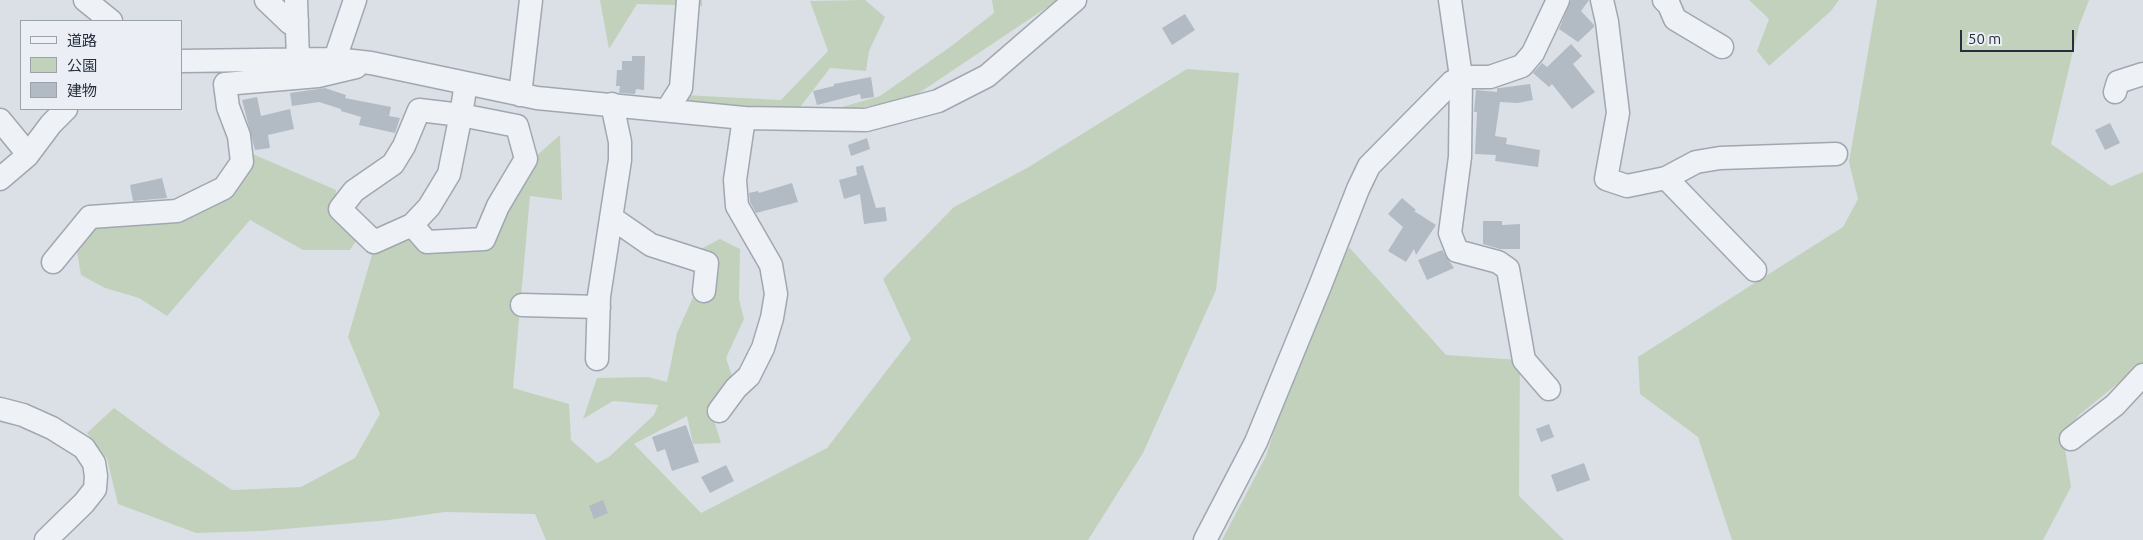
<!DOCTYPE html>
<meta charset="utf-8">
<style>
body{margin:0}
#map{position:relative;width:2143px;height:540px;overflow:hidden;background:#dbe0e7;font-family:Ubuntu,"Noto Sans JP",sans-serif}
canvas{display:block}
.legend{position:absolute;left:20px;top:20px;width:162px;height:90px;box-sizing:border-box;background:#ebeff5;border:1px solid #9ca2ac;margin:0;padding:6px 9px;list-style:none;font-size:15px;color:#252f3e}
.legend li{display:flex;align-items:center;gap:10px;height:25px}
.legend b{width:25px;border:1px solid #9ca2ac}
.scale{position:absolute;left:1960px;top:30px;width:114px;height:22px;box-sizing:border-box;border:2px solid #252f3e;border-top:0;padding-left:6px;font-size:15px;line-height:18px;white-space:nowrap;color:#252f3e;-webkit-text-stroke:4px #ebeff5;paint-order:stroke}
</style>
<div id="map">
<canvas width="2143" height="540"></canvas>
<ul class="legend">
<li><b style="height:6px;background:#eef1f5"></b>道路</li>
<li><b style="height:14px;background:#c2d1bc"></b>公園</li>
<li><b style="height:14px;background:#b2bac4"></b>建物</li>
</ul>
<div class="scale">50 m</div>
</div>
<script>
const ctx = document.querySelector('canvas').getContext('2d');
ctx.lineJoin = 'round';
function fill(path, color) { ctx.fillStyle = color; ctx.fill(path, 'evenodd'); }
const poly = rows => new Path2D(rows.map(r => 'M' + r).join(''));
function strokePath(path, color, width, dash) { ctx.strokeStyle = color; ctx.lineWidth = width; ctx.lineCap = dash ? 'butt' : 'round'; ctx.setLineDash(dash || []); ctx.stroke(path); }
const green = poly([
 [600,0,702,0,702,6,637,4,609,49],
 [865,0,885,17,869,51,866,71,830,68,798,110,686,105,684,95,781,100,828,51,810,1],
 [992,0,1058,0,910,99,811,116,880,96,950,47,994,13],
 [1749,0,1839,0,1831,11,1769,66,1757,51,1769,19],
 [1877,0,2089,0,2079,26,2051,144,2111,186,2143,172,2143,363,2079,415,2063,436,2071,487,2043,540,1732,540,1698,437,1640,394,1638,357,1843,227,1858,199,1849,162],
 [1187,69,1239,73,1216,290,1143,453,1088,540,546,540,535,514,445,512,389,520,261,531,196,533,118,504,107,459,87,433,114,408,166,446,232,490,301,487,355,458,380,414,348,337,372,255,421,230,487,236,518,172,560,135,562,200,530,196,513,388,569,404,571,440,597,463,609,457,654,415,658,405,613,401,583,419,597,378,648,377,667,382,677,333,707,266,695,252,720,239,740,249,739,299,744,319,726,358,736,388,710,407,721,443,693,444,687,416,634,444,701,513,827,448,911,339,883,279,954,207,1027,168],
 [248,152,336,190,334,211,360,235,350,250,303,250,250,220,167,316,139,298,105,288,81,275,76,246,93,218,196,207],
 [1349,247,1446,355,1520,360,1519,496,1564,540,1222,540,1266,456,1291,378]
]);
const building = poly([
 [1571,0,1589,0,1581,11,1594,25,1594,27,1578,42,1559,29],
 [1185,14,1195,30,1172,45,1162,28],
 [1571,44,1582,56,1573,64,1595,92,1572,109,1552,84,1549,87,1533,73,1542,63,1547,67],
 [632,56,645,56,644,90,636,89,635,94,619,93,620,86,616,86,617,70,622,70,622,61,632,61],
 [871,77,874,97,861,99,860,94,817,105,813,91,834,86,834,84],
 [1530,84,1533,100,1518,103,1500,102,1495,136,1507,138,1506,144,1540,150,1538,167,1495,161,1496,155,1475,154,1477,112,1474,112,1476,90,1497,92,1497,88,1500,88],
 [325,88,346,95,345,98,391,107,389,116,400,118,395,133,359,125,361,117,341,111,341,109,319,102,292,106,290,93],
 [257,97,261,116,290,109,294,129,268,135,270,148,255,150,242,100],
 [2110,123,2120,143,2105,150,2095,130],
 [867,138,870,149,851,156,848,145],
 [863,165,876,208,885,207,887,221,864,224,860,194,844,199,839,180,857,175,856,167],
 [162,178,167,198,133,201,130,185],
 [792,183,798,202,756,213,750,202,749,193,758,191,759,193],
 [1402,198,1416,210,1414,211,1436,225,1416,255,1414,249,1406,262,1388,251,1403,227,1388,214],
 [1483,221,1502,221,1502,225,1520,224,1520,249,1500,249,1483,244],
 [1442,250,1454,268,1427,280,1418,260],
 [1549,424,1554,437,1541,442,1536,429],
 [686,425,699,462,672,471,665,449,657,452,652,437],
 [1584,463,1590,480,1557,492,1551,475],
 [726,465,734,481,710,493,701,477],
 [603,500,608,513,594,519,589,506]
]);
const minor = poly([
 [85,0,111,21],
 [266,0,290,23,297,21],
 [296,0,298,59],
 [1450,0,1461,77,1460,157,1450,233,1457,251,1498,262,1508,269,1524,360,1549,389],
 [1602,0,1607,22,1618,113,1606,179,1627,186,1666,178,1755,270],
 [1664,0,1669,5,1675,19,1722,47],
 [335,59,355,0],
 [181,61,335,59,371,63,537,98,744,118,866,120,938,101,987,76,1075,0],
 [2115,92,2118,82,2143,74],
 [520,95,531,0],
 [667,110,681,88,688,0],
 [0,120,28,154],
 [1666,178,1696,162,1720,158,1836,154],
 [0,179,27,156,51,124,66,109],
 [612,218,651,245,707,263,704,291],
 [412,225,374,242,340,209,354,191,393,164,404,146,419,110,461,115,517,126,526,159,498,206,484,239,427,242,412,225,429,207,449,174,460,119,461,115,466,83],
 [53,262,90,217,177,211,224,188,242,162,239,136,228,107,225,84,318,76,356,67],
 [522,305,599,307],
 [597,359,599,296,620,160,620,142,612,104],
 [0,409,23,415,52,428,84,448,94,463,96,476,95,489,84,503,46,540],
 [719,411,736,388,749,376,763,348,772,318,776,294,771,265,737,206,735,180,744,118],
 [2071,439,2115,405,2143,375],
 [1205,540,1256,442,1320,286,1358,189,1369,166,1452,82,1461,77,1490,77,1522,66,1533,53,1558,0]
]);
fill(green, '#c2d1bc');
fill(building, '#b2bac4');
strokePath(minor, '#a1a7b1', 25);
strokePath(minor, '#eef1f5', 22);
</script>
